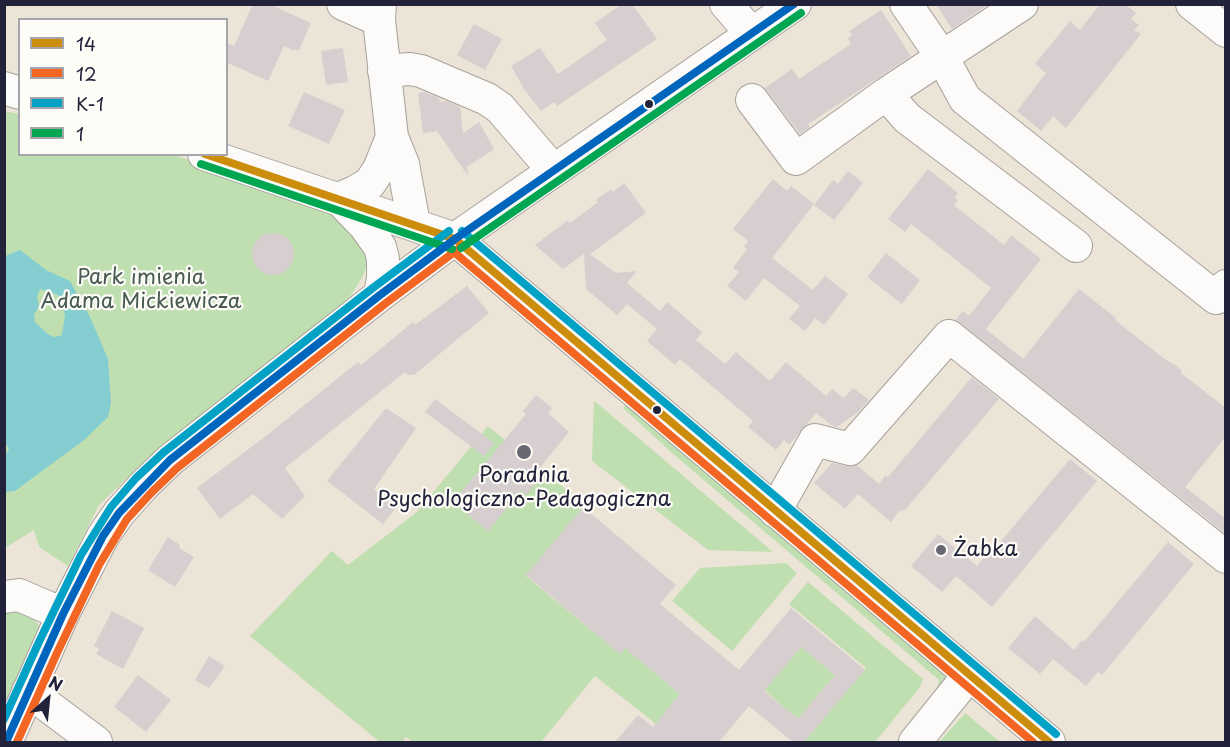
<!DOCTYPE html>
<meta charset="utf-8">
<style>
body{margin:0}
#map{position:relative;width:1230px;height:747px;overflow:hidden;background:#ece4d7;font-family:"Playpen Sans",sans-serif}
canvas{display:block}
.frame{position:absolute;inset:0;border:6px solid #22223b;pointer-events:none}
.legend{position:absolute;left:18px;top:18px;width:210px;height:138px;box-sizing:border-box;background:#fdfcf7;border:2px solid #a5a5ac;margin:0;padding:8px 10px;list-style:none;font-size:18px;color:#22223b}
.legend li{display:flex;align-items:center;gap:12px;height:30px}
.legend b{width:30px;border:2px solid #a5a5ac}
.north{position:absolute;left:18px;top:669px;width:60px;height:60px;-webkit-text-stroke:4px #fdfcf7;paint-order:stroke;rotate:27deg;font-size:16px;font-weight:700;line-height:24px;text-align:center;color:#22223b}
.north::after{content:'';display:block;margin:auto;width:21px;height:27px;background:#22223b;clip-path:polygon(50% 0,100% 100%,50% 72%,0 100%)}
</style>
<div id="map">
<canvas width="1230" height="747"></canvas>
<div class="frame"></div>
<ul class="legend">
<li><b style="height:8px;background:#cc8c0c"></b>14</li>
<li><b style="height:8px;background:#f26522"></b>12</li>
<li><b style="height:8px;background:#02a2c7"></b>K-1</li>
<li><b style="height:8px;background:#00a651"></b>1</li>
</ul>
<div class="north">N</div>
</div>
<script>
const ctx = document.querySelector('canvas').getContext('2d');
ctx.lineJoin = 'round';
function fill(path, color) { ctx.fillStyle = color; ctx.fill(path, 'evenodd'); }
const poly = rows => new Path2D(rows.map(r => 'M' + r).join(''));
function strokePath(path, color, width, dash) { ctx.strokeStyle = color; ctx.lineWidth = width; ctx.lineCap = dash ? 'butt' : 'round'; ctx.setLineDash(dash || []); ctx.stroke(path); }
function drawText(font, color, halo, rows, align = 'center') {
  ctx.font = font + ' "Playpen Sans",sans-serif'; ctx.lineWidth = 4.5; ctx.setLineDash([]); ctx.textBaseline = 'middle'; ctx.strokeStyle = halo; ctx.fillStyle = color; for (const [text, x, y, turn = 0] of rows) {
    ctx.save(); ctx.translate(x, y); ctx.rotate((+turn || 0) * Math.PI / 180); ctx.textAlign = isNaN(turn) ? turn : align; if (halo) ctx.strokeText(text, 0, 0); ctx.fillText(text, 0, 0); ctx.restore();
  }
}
const green = poly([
 [4,111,19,114,20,154,173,155,358,211,373,247,363,276,351,295,328,321,142,464,99,505,68,566,39,547,34,530,5,548],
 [630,400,955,676,909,742,896,742,929,703,937,689,939,680,672,453,623,408],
 [594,401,597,403,773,552,708,550,592,461],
 [488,426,585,505,526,576,619,653,625,648,680,694,656,724,595,676,541,742,413,742,406,737,402,742,380,742,250,636,332,551,348,565,417,512],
 [786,563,797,573,732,651,672,601,700,568],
 [808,582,923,679,920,687,875,742,804,742,866,668,789,604],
 [18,609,32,616,41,628,5,717,5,611],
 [801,647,835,675,798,719,764,690],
 [965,713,1000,742,939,742]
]);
const water = poly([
 [20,250,46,270,70,281,90,317,108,359,111,403,108,417,84,440,15,491,5,492,5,456,9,449,4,441,5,256],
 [40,289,58,295,61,301,65,315,62,335,55,337,49,335,35,322,34,315,39,306,37,297]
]);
const building = poly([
 [253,4,269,4,311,23,299,50,292,50,284,46,268,81,226,62,226,43,234,46],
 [622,4,632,4,657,39,557,106,554,102,541,111,524,89,511,66,540,48,558,74,607,40,595,23],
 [936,4,989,4,952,29],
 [1100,4,1125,4,1136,13,1131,19,1139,25,1134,30,1141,34,1066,128,1053,116,1041,131,1017,111,1046,73,1035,64,1070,21,1080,30],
 [881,10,911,56,808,124,810,127,800,134,765,88,792,69,799,79,851,44,848,38,852,35,849,31],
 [474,24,502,39,485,70,457,55],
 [343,48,348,82,326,85,321,51],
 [304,92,345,110,329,144,288,126],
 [424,92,439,98,440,102,446,101,460,107,463,133,479,122,494,149,467,167,468,176,437,131,423,133,418,93],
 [928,169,958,193,955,197,958,200,954,205,1004,245,1011,235,1041,259,986,329,1023,359,1079,289,1116,318,1115,320,1166,360,1175,365,1182,371,1181,373,1226,408,1226,436,1185,487,1226,519,1226,534,956,320,963,311,969,316,991,288,911,224,905,232,888,219],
 [848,171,863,183,834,220,814,205,833,180,838,184],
 [773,179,787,191,791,186,814,204,772,258,813,290,825,276,848,294,824,325,815,318,805,331,789,319,800,306,764,278,746,301,727,286,739,272,733,268,747,249,744,246,748,241,733,229],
 [624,183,646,213,590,254,616,273,637,271,627,283,660,311,667,302,702,332,696,340,725,364,736,352,770,381,786,362,826,396,832,389,844,398,853,388,869,400,858,412,837,427,831,425,816,413,789,445,784,440,776,450,748,427,753,421,680,359,675,365,647,341,657,329,627,304,617,315,586,289,584,254,563,269,535,245,568,220,570,223,598,202,596,200,611,189,613,192],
 '252 254a21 21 0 1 1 42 0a21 21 0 1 1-42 0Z',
 [886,253,920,280,902,304,867,277],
 [467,286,489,313,414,375,408,375,405,372,285,468,305,496,282,519,253,494,220,519,197,488,262,439,358,362,361,365,413,322,415,325],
 [972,377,999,399,905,510,899,511,891,522,858,494,845,509,814,483,832,463,846,466,857,465,879,484,886,475,888,477],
 [536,395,552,408,548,413,569,432,538,470,543,473,526,495,521,490,488,531,453,502,526,414,523,411],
 [435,399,494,443,484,456,425,412],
 [386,408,416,428,374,489,397,506,383,524,327,481],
 [1070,459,1097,481,992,607,956,576,942,592,911,566,938,534,977,566,984,557,986,559],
 [583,507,676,585,660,604,739,670,791,608,865,670,804,742,793,742,749,706,719,742,615,742,638,715,653,727,680,694,625,648,620,654,526,575],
 [801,647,835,675,798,719,764,691],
 [168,537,180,545,179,548,194,557,175,587,148,570],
 [1168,542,1194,564,1102,675,1098,672,1086,686,1053,659,1040,674,1008,648,1035,616,1074,650,1082,640,1084,642],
 [112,611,144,628,123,669,96,654,99,649,94,646],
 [209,656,225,666,209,688,195,680],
 [138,675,171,700,146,732,114,707]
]);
const minor = poly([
 [343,4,379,20],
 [380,4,379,20,392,137,403,164,414,224],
 [726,4,751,33],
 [906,4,942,57,965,99,1216,298,1226,286],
 [1192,4,1226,31],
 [384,71,410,69,421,71,487,99,500,108,553,170],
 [4,88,20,93],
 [886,94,907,118,1076,246],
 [752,100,796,159,886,94,1022,4],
 [204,154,455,239,1049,742],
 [338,199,355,192,370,183,379,169,392,137],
 [341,201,365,226,380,247,383,259,383,278,380,295],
 [775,511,815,440,850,449,949,336,1226,557],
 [4,597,19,595,63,614],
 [28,691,96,742],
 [6,742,63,614,103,536,119,513,144,485,170,460,380,295,455,239,795,4],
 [915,742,969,675]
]);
const bus1 = poly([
 [205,154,455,239,1049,742]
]);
const bus2 = poly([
 [448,247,1033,742],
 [17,742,57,653,99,565,127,519,152,492,177,468,386,303,461,247]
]);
const bus3 = poly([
 [462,231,1056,734],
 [4,719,38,644,81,555,111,507,136,478,164,452,374,287,449,231]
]);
const bus4 = poly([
 [201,164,452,249],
 [461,248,801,13]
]);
const bus5 = poly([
 [6,742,63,614,103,536,119,513,170,460,380,295,455,239,794,4]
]);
const markers = [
 [649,104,5,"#22223b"],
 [657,410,5,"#22223b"],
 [524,452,8,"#696672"],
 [941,550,6,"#696672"]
];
const parkNames = [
 ["Park imienia",141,278],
 ["Adama Mickiewicza",141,302]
];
const poiNames = [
 ["Poradnia",524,476],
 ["Psychologiczno-Pedagogiczna",524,500],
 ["Żabka",953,550,"left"]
];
fill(green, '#c0dfb0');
fill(water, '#84ced1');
fill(building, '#d7ced0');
strokePath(minor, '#a5a19c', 34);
strokePath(minor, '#fcfbf9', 32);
strokePath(bus1, '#cc8c0c', 8);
strokePath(bus2, '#f26522', 8);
strokePath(bus3, '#02a2c7', 8);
strokePath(bus4, '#00a651', 8);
strokePath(bus5, '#0065bd', 8);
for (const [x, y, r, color] of markers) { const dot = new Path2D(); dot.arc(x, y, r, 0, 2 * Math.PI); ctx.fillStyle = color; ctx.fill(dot); strokePath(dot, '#fdfcf7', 2); }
drawText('21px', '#475a54', '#fdfcf7', parkNames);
drawText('21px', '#22223b', '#fdfcf7', poiNames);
</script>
